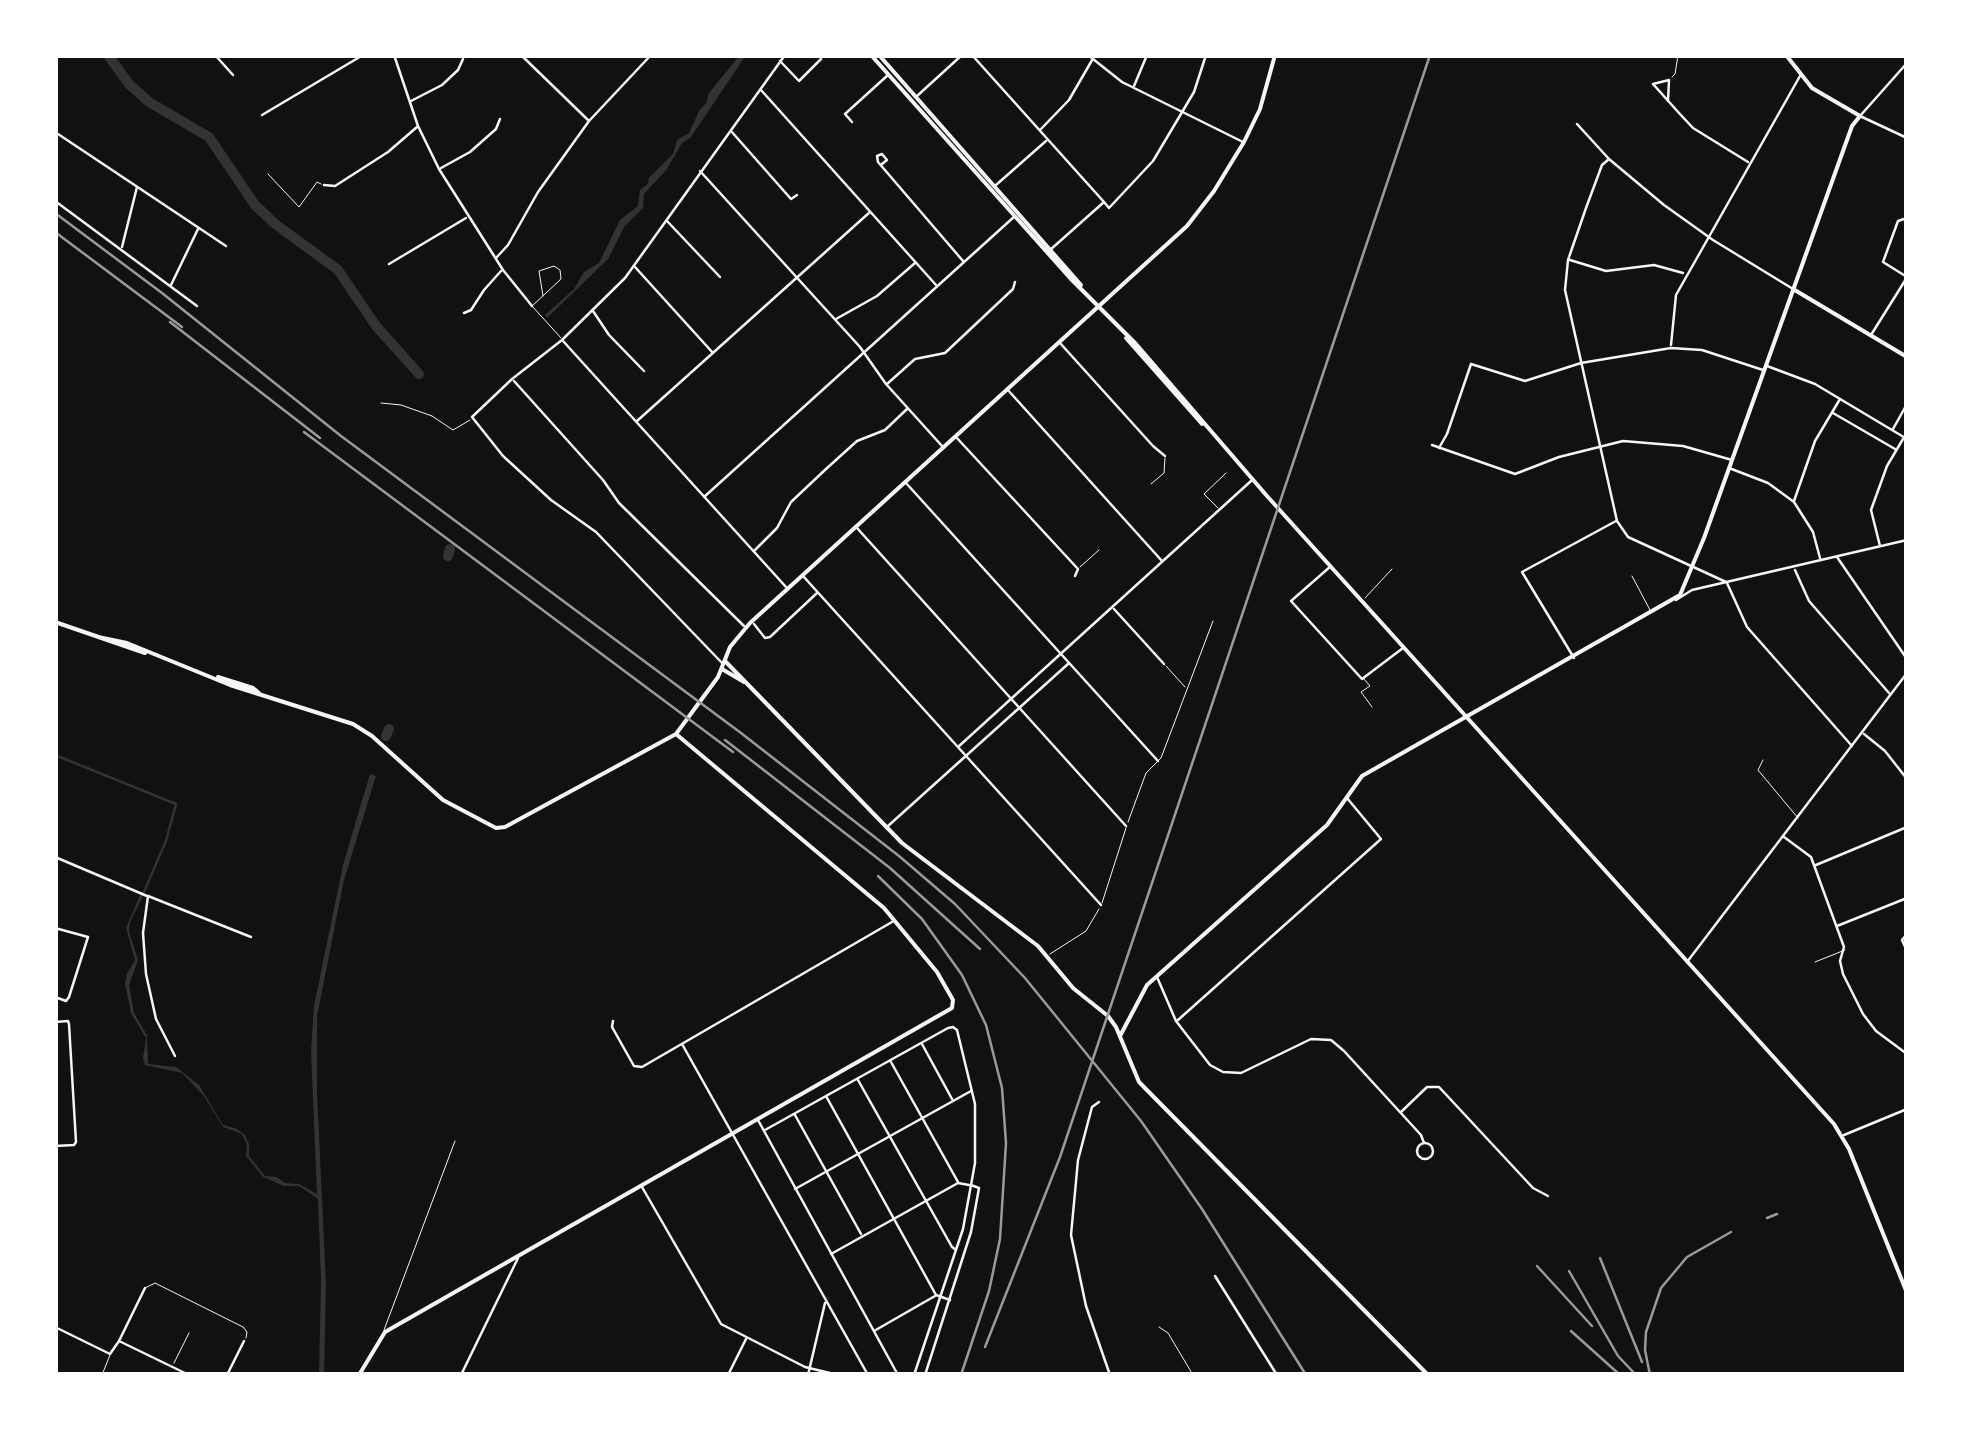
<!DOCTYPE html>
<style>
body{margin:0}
#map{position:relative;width:1962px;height:1430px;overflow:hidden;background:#111;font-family:"IBM Plex Sans",sans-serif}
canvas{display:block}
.frame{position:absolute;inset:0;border:58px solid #fff;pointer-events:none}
</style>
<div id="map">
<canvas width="1962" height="1430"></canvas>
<div class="frame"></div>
</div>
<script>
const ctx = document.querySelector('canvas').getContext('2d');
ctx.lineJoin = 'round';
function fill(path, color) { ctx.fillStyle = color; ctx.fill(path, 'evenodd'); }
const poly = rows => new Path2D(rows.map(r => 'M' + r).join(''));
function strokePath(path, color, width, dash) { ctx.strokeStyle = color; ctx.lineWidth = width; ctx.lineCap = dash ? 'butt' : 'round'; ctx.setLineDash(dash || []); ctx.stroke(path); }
const water = poly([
 [740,55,746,55,691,137,682,143,667,169,644,194,643,208,624,227,608,259,547,318,545,315,574,289,584,272,599,263,620,220,638,206,640,190,648,184,649,178,673,154,677,140,689,133,699,111,707,102,708,94],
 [370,774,376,776,344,880,317,1016,317,1092,326,1285,324,1375,319,1375,321,1280,318,1199,299,1186,284,1186,263,1177,246,1156,247,1145,242,1134,223,1127,204,1096,182,1073,145,1065,143,1058,146,1038,131,1013,125,983,127,974,135,960,126,928,141,893,144,894,130,922,129,932,138,960,129,985,134,1013,147,1035,148,1064,176,1067,199,1085,223,1125,237,1129,245,1135,249,1144,249,1156,265,1176,277,1177,285,1183,299,1184,317,1194,311,1052,314,1006,343,865]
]);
const stream = poly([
 [55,755,176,804,166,841,143,894]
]);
const river = poly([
 [108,55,129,84,149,102,209,137,255,205,274,223,338,270,376,326,419,374],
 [448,556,450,549],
 [386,736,389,729]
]);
const service = poly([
 [1672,77,1675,74,1678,55],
 [268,174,299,207,317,182,321,184],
 [543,296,539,271,554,266,560,270,561,278,560,280,532,306,561,338],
 [381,403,401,405,432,416,453,430,470,420],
 [1151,484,1164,473,1165,458],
 [1218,508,1204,494,1226,473],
 [1080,567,1099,550],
 [1632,576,1650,610],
 [1365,598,1392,569],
 [1166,666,1185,687],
 [1364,679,1370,686,1361,692,1372,707],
 [1763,760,1758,770,1798,818],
 [1128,822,1146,773,1161,758,1213,621],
 [1102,903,1126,828],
 [1050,954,1086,931,1099,909],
 [1815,962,1845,950],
 [145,1288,155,1283,243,1327,247,1332,246,1338],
 [1159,1327,1168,1333,1193,1375],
 [384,1330,455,1141],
 [174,1363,189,1333],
 [102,1375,110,1355]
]);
const minor = poly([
 [215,55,233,75],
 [394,55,418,126,439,169,503,270,532,306],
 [521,55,588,120],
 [972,55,1104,202],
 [1088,55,1122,82,1243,142],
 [780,61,799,81,821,59],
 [1907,63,1860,116,1907,138],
 [1134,86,1147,55],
 [761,90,936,285],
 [917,96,962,55],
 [411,101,442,85,458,70,463,59],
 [1668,101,1669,80,1653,84,1679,113,1693,128,1748,162],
 [262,115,363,55],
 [852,122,845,114,888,75],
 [1577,124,1609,159,1664,205,1713,240,1793,289],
 [1040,130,1069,100,1095,55],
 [731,131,791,199,797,195],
 [55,132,226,246],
 [1609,159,1602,165,1586,208,1568,260,1565,290,1617,521,1628,537,1726,582],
 [882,164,887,160,882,154,877,156,878,162,963,261],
 [441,168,470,152,496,129,500,119],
 [700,171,860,347,886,384,942,446],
 [324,185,335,186,388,152,417,127],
 [996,185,1046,141],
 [55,201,197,306],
 [1907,218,1898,221,1883,262,1907,277],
 [667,221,720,277],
 [122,247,137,187],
 [1050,250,1104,202,1109,208,1153,161,1194,92,1206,55],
 [496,258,508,245,538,192,589,121,651,55],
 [1570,260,1606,271,1654,265,1683,273],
 [389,264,466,218],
 [635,267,713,353],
 [171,285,198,229],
 [593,311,609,335,644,371],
 [464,313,471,310,484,290,501,271],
 [836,319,877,296,915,263],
 [1871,335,1906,279],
 [563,341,786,587],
 [1060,343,1153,446,1165,456],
 [1671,345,1676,295,1800,76],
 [1767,366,1815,384,1907,439],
 [514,381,603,480,619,503,744,626],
 [887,384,915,359,945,353,1013,289,1015,282],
 [1007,389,1162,561],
 [1833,413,1895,449],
 [637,421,870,212],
 [1893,429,1907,404],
 [956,437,1078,569,1075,576],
 [1432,445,1515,474,1559,457,1623,441,1683,446,1732,460],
 [1439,448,1447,434,1471,364,1525,381,1581,363,1671,348,1702,350,1763,370],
 [1729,468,1768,483,1794,502,1813,532,1820,558],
 [906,483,1158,761],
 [704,497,1015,216],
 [1794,501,1815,441,1840,399],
 [857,528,1126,826],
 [1880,546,1871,510,1887,466,1903,439],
 [755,550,777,528,791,502,826,469,857,441,885,430,907,409],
 [1837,557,1907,659],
 [1331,566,1291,601,1362,679,1403,648],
 [1795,570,1809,601,1889,693],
 [803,576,1101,905],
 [1727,583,1747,627,1852,746],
 [1676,600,1692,590,1907,540],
 [1114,609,1164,664],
 [754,624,765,638,770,637,817,593],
 [1574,658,1522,572,1616,521],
 [723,664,596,532,551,500,503,456,472,417,512,379,562,340,625,278,785,55],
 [1864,734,1885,751,1907,779],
 [958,747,1251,481],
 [888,826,1068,664],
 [1784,837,1811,857,1844,947,1840,961,1843,974,1863,1014,1876,1031,1907,1054],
 [55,857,147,896],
 [1816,865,1907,827],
 [1837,926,1907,898],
 [55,928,88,937,69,997,66,1001,55,997],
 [1907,934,1902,940,1907,951],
 [1687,962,1907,673],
 [1157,977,1176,1021,1210,1065,1223,1072,1241,1073,1311,1039,1331,1040,1344,1051,1421,1135,1424,1143],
 [1178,1020,1381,839,1347,798],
 [613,1021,612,1027,634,1066,642,1067,892,922],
 [55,1022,68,1021,69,1024,76,1142,74,1145,55,1146],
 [682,1044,868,1375],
 [922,1044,952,1099],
 [175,1056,156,1019,146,974,143,933,148,896,251,937],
 [891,1062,958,1182],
 [858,1080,952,1247,956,1250],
 [826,1096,936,1295,950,1300],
 [1099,1102,1092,1107,1078,1160,1071,1235,1086,1306,1110,1375],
 [1401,1112,1427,1087,1439,1087,1533,1188,1548,1196],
 [795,1115,861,1234],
 [758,1120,898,1375],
 [765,1130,948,1028,953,1027,957,1030,975,1104,975,1163,963,1229,914,1375],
 [1844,1135,1907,1109],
 '1417 1151a8 8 0 1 1 16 0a8 8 0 1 1-16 0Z',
 [642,1187,721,1324,805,1367,838,1375],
 [795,1189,971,1091],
 [831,1254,958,1183,969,1185],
 [1215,1276,1277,1375],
 [55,1327,110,1354,119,1341,189,1375],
 [874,1331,935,1296],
 [119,1341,145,1288],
 [227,1375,244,1341],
 [461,1375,518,1258],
 [728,1375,746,1339],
 [808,1375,825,1303],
 [925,1375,971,1232,979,1188,971,1185]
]);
const tertiary = poly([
 [1793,289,1907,357],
 [55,622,145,653],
 [98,637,127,643,230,685,353,724,372,736,443,800,496,828,505,827,676,734,718,677,730,647,750,623,1187,226,1214,191,1244,142,1260,109,1275,55],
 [725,661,902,843,1038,946,1073,988,1108,1016,1116,1027,1139,1082,1428,1375],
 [722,669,744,682],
 [218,677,253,688,259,693],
 [1120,1036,1147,985,1327,825,1362,776,1680,595,1704,538,1852,126,1860,116,1812,88,1786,55],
 [359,1375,385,1332,952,1008,953,1000,937,972,884,908,676,734]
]);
const secondary = poly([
 [871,55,1070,278,1136,344,1267,496,1834,1124,1849,1149,1907,1293],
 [879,55,1081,285],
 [1126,338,1202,424]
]);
const rail = poly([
 [55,213,162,293,341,436,741,733,899,856,955,904,1025,978,1141,1121,1202,1209,1306,1375],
 [55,232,182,327],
 [170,322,320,438],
 [304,432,733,752],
 [725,740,890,868,980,949],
 [878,876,922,919,962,975,986,1025,1002,1088,1006,1143,1000,1239,989,1291,961,1375],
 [1767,1218,1777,1214],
 [1600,1258,1642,1362],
 [1537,1266,1592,1326],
 [1569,1271,1618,1356,1636,1375],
 [1571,1331,1620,1375],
 [985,1347,1060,1157,1430,55],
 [1650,1375,1645,1350,1646,1332,1661,1288,1687,1257,1731,1232]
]);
fill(water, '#333');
strokePath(stream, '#333', 2.5);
strokePath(river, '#333', 10);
strokePath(service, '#f5f5f5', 1);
strokePath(minor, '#f5f5f5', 2.5);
strokePath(tertiary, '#f5f5f5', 4);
strokePath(secondary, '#f5f5f5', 4);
strokePath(rail, '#9a9a9a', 2.5);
</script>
